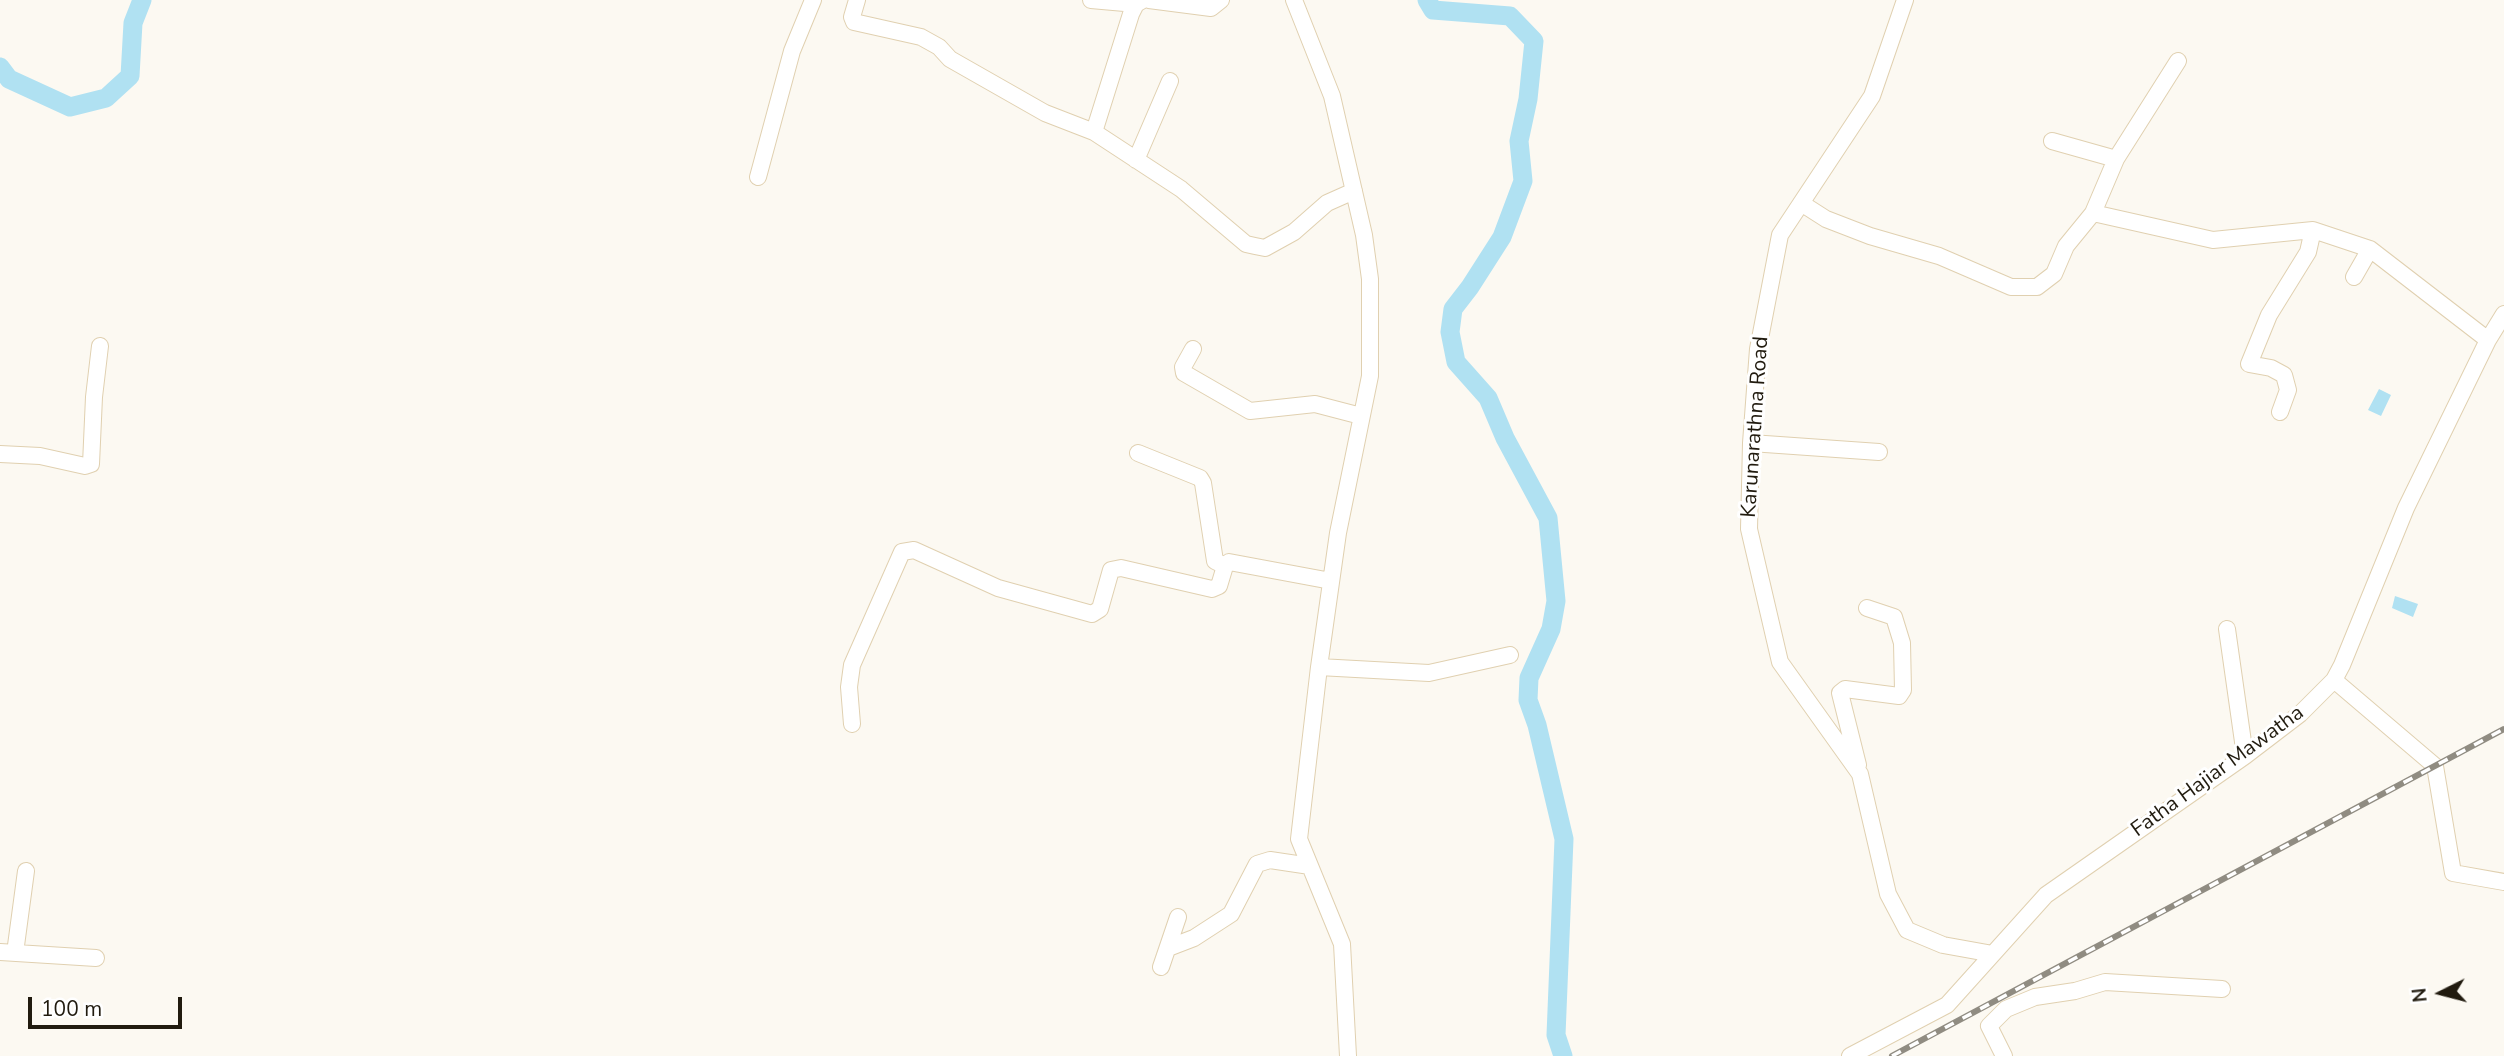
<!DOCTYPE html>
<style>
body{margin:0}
#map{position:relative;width:2504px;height:1056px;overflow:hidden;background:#fcf9f2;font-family:"Nunito Sans",sans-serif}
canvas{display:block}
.north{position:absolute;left:2406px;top:958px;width:70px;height:70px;-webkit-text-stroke:5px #fff;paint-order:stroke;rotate:264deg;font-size:19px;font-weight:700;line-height:28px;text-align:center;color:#211b0f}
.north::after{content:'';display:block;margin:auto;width:24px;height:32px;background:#211b0f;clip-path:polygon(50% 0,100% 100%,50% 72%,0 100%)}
.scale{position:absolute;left:28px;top:997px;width:154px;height:32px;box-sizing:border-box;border:4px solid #211b0f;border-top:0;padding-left:9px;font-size:21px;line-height:24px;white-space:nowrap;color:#211b0f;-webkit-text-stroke:5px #fff;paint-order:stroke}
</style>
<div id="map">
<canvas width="2504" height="1056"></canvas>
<div class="north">N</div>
<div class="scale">100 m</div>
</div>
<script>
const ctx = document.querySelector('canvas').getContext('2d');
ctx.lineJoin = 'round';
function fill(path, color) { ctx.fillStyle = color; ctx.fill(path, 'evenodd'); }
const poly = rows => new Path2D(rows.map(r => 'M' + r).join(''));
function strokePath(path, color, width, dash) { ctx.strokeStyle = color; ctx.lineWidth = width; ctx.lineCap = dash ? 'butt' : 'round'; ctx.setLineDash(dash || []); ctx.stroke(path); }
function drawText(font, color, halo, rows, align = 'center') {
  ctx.font = font + ' "Nunito Sans",sans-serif'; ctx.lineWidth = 6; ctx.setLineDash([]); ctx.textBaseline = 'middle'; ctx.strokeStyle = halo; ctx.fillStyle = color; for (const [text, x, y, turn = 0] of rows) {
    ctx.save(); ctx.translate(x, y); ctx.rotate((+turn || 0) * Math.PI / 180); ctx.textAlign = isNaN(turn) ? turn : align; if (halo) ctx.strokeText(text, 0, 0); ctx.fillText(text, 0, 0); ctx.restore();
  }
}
const water = poly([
 [2379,389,2391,395,2381,416,2368,410],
 [2395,596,2418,604,2413,617,2392,608]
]);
const river = poly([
 [1427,0,1433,10,1510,16,1534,41,1528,99,1519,141,1523,181,1502,237,1470,287,1453,309,1450,332,1456,362,1488,398,1505,438,1548,518,1556,601,1551,629,1529,678,1528,700,1537,725,1564,839,1556,1035,1563,1056],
 [0,67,9,79,70,107,106,98,130,76,133,23,142,0]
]);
const minor = poly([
 [857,0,852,17,854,22,921,37,939,47,950,59,1045,113,1094,132,1131,14,1136,4,1143,0],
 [1091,0,1136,4],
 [1149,0,1211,8,1221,0],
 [1294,0,1332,96,1364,235,1370,279,1370,376,1338,533,1319,667,1299,839,1342,944,1348,1056],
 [1905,0,1872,96,1780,235,1758,349,1751,443,1749,529,1780,662,1860,774,1888,894,1907,930,1943,945,1993,954],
 [1094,132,1181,189,1246,244,1255,246,1265,248,1294,232,1327,203,1354,191],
 [2052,141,2116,159],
 [1136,160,1170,81],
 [758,177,792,51,813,0],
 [1801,203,1826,219,1870,236,1939,256,2011,287,2037,287,2054,274,2066,246,2093,213,2213,240,2313,230,2370,249,2488,340],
 [2093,213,2116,159,2178,61],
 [2354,277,2370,249],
 [1193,349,1183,367,1184,373,1250,411,1315,404,1361,416],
 [2280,412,2288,390,2284,375,2271,368,2249,364,2269,315,2308,252,2313,230],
 [1751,443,1879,452],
 [1138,453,1200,478,1203,483,1215,561,1225,566],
 [0,454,40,456,85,466,91,464,94,397,100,346],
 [2227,629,2245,756],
 [1319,667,1429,673,1510,655],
 [2334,680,2435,766,2453,873,2504,882],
 [852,724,849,687,852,665,902,552,914,550,998,588,1092,614,1100,609,1111,570,1121,568,1212,589,1219,586,1225,566,1229,562,1331,581],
 [1858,765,1840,693,1845,689,1899,696,1903,690,1902,643,1894,617,1867,608],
 [1168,948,1194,938,1231,914,1257,864,1270,860,1310,866],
 [0,952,96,958],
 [15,953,26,871],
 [1161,967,1178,917],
 [1850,1056,1947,1005,2046,895,2245,756,2300,714,2334,680,2342,665,2406,508,2488,340,2504,314],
 [2004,1056,1989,1026,2006,1009,2035,997,2075,991,2105,982,2222,989]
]);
const rail = poly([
 [1892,1056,2504,729]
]);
const streetNames = [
 ["Karunarathna Road",1756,427,-86],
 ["Fatha Hajiar Mawatha",2218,772,-36]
];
fill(water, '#b0e1f2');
strokePath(river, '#b0e1f2', 19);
strokePath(minor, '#e0d0b0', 18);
strokePath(minor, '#fff', 16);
strokePath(rail, '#908c82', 6);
strokePath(rail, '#fff', 3.5, [10]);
drawText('21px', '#211b0f', '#fff', streetNames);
</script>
